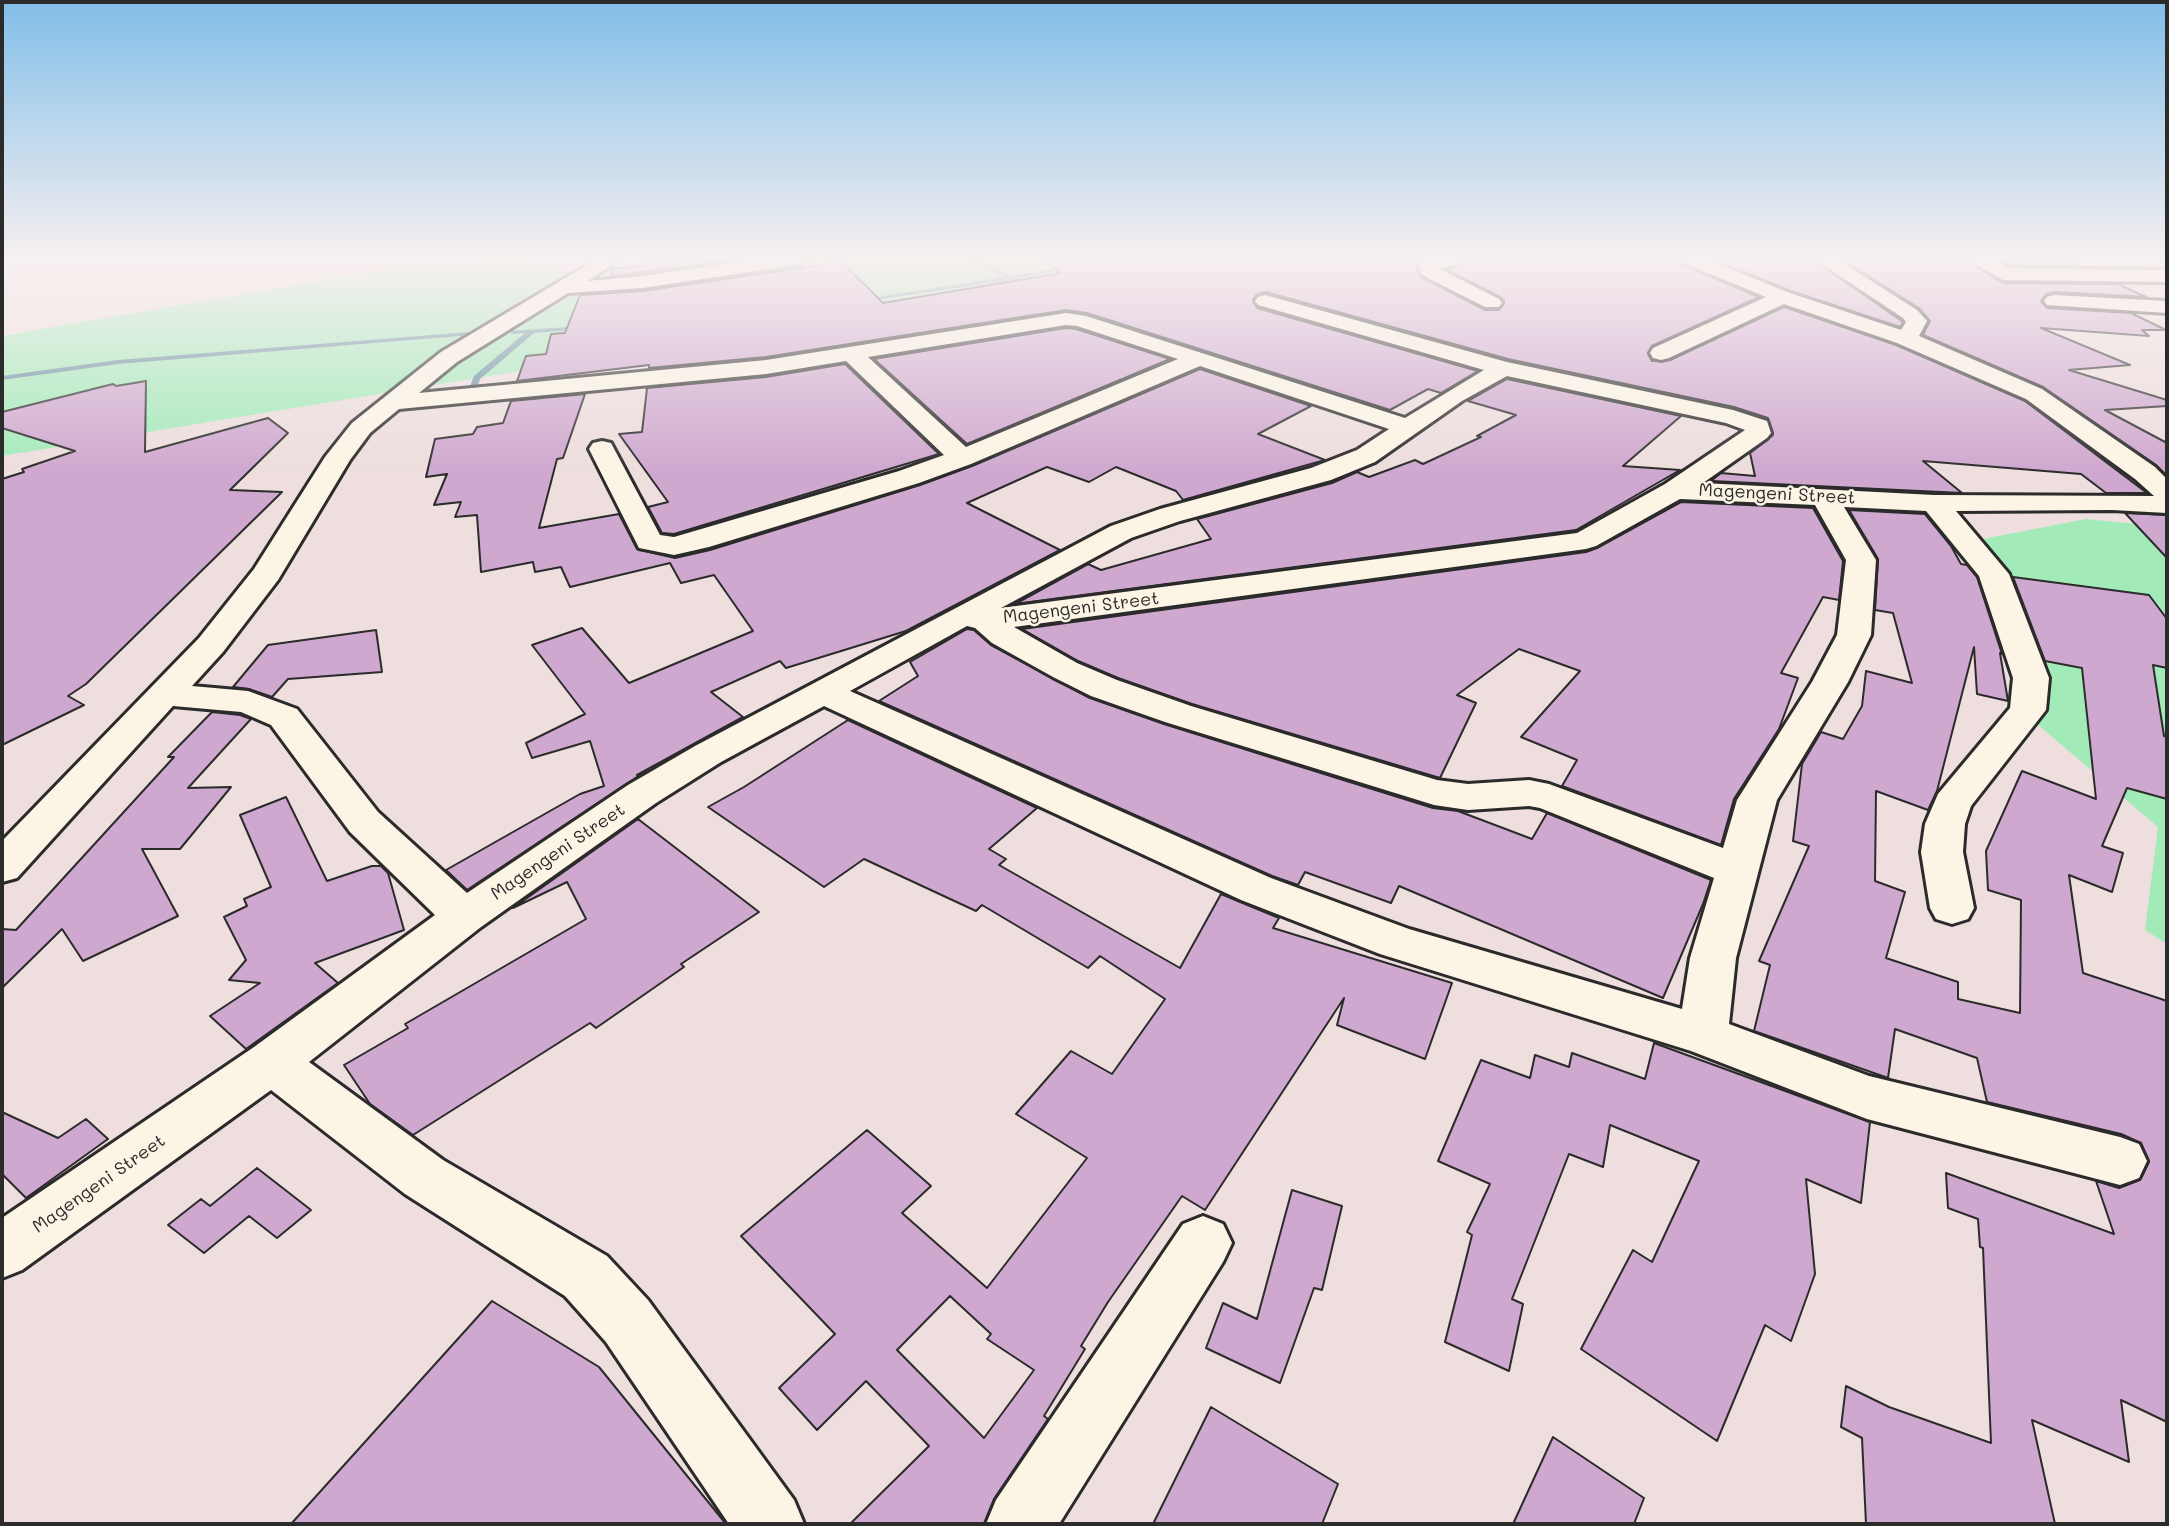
<!DOCTYPE html>
<style>
body{margin:0}
#map{position:relative;width:2169px;height:1526px;overflow:hidden;background:#eedede;font-family:Mali,sans-serif}
canvas{display:block}
.frame{position:absolute;inset:0;border:4px solid #2b2b2b;pointer-events:none}
</style>
<div id="map">
<canvas width="2169" height="1526"></canvas>
<div class="frame"></div>
</div>
<script>
const ctx = document.querySelector('canvas').getContext('2d');
ctx.lineJoin = 'round';
function fill(path, color) { ctx.fillStyle = color; ctx.fill(path, 'evenodd'); }
const poly = rows => new Path2D(rows.map(r => 'M' + r).join(''));
function strokePath(path, color, width, dash) { ctx.strokeStyle = color; ctx.lineWidth = width; ctx.lineCap = dash ? 'butt' : 'round'; ctx.setLineDash(dash || []); ctx.stroke(path); }
function drawText(font, color, halo, rows, align = 'center') {
  ctx.font = font + ' Mali,sans-serif'; ctx.lineWidth = 5; ctx.setLineDash([]); ctx.textBaseline = 'middle'; ctx.strokeStyle = halo; ctx.fillStyle = color; for (const [text, x, y, turn = 0] of rows) {
    ctx.save(); ctx.translate(x, y); ctx.rotate((+turn || 0) * Math.PI / 180); ctx.textAlign = isNaN(turn) ? turn : align; if (halo) ctx.strokeText(text, 0, 0); ctx.fillText(text, 0, 0); ctx.restore();
  }
}
const green = poly([
 [814,258,1480,258,1467,270,1164,304,985,299,483,377,2,456,2,336,393,268,513,260,609,281],
 [2086,519,2167,527,2167,944,2145,930,2158,827,2037,724,2009,613,1983,539]
]);
const stream = poly([
 [964,258,972,258,1012,276,1073,265,1076,267,1011,280,862,302,859,300,1004,277,964,258],
 [1511,258,1613,258,1610,260,1514,260,1511,258],
 [583,326,586,328,585,329,534,333,480,379,475,393,468,391,474,376,525,333,513,334,511,333,511,331,583,326],
 [482,331,485,333,484,334,118,364,2,380,2,376,118,360,482,331]
]);
const building = poly([
 [662,258,748,258,612,276,611,269,644,266,641,260,662,258],
 [1040,258,1428,258,1419,260,1416,266,1421,277,1485,310,1499,310,1504,301,1500,297,1447,270,1463,264,1468,258,1560,258,1561,263,1675,258,1680,264,1759,297,1652,346,1648,354,1652,361,1670,360,1784,307,1896,345,2025,401,2147,493,2106,493,2081,474,1923,461,1962,493,1711,481,1721,473,1755,476,1750,453,1773,435,1768,418,1734,407,1508,359,1266,292,1257,294,1253,299,1257,308,1478,371,1441,393,1428,389,1390,410,1087,313,1066,310,766,357,649,368,649,365,517,381,526,356,546,354,551,334,565,333,580,295,643,291,842,262,883,303,1061,273,1040,258],
 [1710,258,1811,258,1903,322,1900,327,1791,291,1710,258],
 [1840,258,1974,258,1976,267,2003,283,2118,284,2146,297,2054,292,2046,294,2041,301,2047,308,2131,313,2166,330,2142,330,2149,336,2041,328,2130,365,2069,370,2167,400,2167,406,2105,410,2167,443,2167,476,2156,465,2043,387,1923,335,1930,321,1919,308,1840,258],
 [1997,258,2062,258,2080,266,2008,265,1997,258],
 [1066,328,1076,329,1170,359,967,444,874,359,1066,328],
 [845,364,939,454,674,534,662,533,648,507,668,502,619,434,642,432,647,388,766,377,845,364],
 [1200,369,1311,406,1258,434,1325,460,1183,500,1176,491,1116,467,1089,482,1047,467,967,503,1060,550,906,631,786,668,780,661,711,692,743,717,637,775,646,771,467,890,446,870,580,794,604,786,590,741,532,758,526,743,585,714,532,645,582,628,629,683,753,631,714,575,681,583,670,563,570,587,561,567,535,572,533,562,481,572,477,515,455,517,461,502,434,505,447,474,426,477,435,439,473,434,477,427,503,423,511,401,585,394,563,458,557,459,539,528,619,514,637,549,675,558,710,550,920,485,972,466,1200,369],
 [1507,379,1681,416,1623,466,1680,470,1576,530,1015,604,1088,564,1101,570,1211,539,1197,519,1332,483,1357,472,1369,477,1415,460,1423,464,1481,437,1477,436,1516,415,1468,401,1507,379],
 [146,381,145,452,268,418,288,433,230,490,282,492,86,684,68,696,84,705,2,745,2,479,24,472,22,469,75,451,2,428,2,412,113,384,116,386,146,381],
 [1681,502,1813,508,1843,561,1839,600,1823,597,1781,673,1798,678,1779,729,1734,799,1721,845,1562,786,1577,760,1521,737,1580,671,1519,649,1457,695,1476,703,1440,778,1192,704,1118,678,1078,661,1022,629,1586,552,1597,548,1681,502],
 [1849,510,1925,514,1951,546,1961,564,1967,565,1977,577,2002,654,2000,653,2008,701,1977,694,1974,647,1937,791,1928,810,1876,791,1875,881,1905,892,1886,958,1958,982,1958,999,2020,1013,2021,900,1988,890,1986,851,2022,771,2096,799,2082,668,2045,661,2013,577,2149,595,2167,619,2167,668,2153,665,2164,736,2167,737,2167,799,2127,788,2102,846,2123,853,2112,892,2069,875,2083,973,2167,1001,2167,1422,2121,1400,2129,1462,2032,1420,2055,1524,1866,1524,1862,1438,1841,1427,1846,1386,1889,1407,1991,1443,1983,1248,1980,1247,1978,1219,1948,1208,1946,1173,2114,1234,2096,1181,2119,1188,2140,1180,2149,1162,2141,1143,2121,1134,1987,1102,1977,1058,1895,1029,1888,1078,1754,1031,1770,965,1759,961,1809,846,1793,841,1802,764,1821,732,1843,739,1862,706,1866,671,1912,683,1893,613,1875,610,1878,559,1849,510],
 [2125,513,2167,515,2167,558,2125,513],
 [967,629,974,630,991,645,1090,698,1164,724,1433,808,1458,811,1532,839,1547,813,1711,880,1703,904,1663,998,1399,886,1391,903,1305,872,1298,885,1272,876,879,701,918,676,910,662,967,629],
 [376,630,382,672,288,679,272,697,249,689,233,687,268,645,376,630],
 [212,712,240,715,251,719,188,788,231,787,180,849,142,849,178,916,83,961,62,929,2,988,2,929,16,930,174,757,168,757,212,712],
 [848,720,1037,808,989,849,1006,859,999,865,1180,968,1221,894,1279,918,1273,928,1452,983,1425,1059,1337,1025,1344,998,1205,1210,1182,1196,1108,1302,1081,1346,1085,1349,1044,1416,1048,1419,994,1499,984,1524,850,1524,929,1446,866,1381,817,1430,779,1388,835,1334,741,1236,867,1130,931,1186,902,1213,987,1288,1087,1158,1016,1114,1071,1051,1112,1074,1165,999,1100,956,1088,968,982,905,976,911,864,859,824,887,708,807,744,787,848,720],
 [950,1296,991,1334,987,1339,1034,1370,984,1438,897,1350,950,1296],
 [286,797,327,881,372,866,381,866,388,873,404,930,315,963,338,983,246,1049,210,1016,260,983,229,980,246,960,224,917,247,906,244,899,271,887,240,815,286,797],
 [638,819,759,912,681,964,684,967,596,1028,590,1023,413,1135,370,1104,344,1065,408,1028,405,1024,586,919,567,882,513,908,638,819],
 [1654,1043,1870,1122,1861,1203,1806,1179,1815,1274,1791,1341,1765,1325,1717,1441,1581,1349,1633,1250,1652,1262,1699,1161,1610,1125,1603,1167,1569,1154,1512,1299,1523,1304,1509,1371,1445,1342,1472,1235,1467,1232,1490,1184,1438,1161,1481,1060,1530,1078,1535,1055,1569,1067,1572,1053,1645,1079,1654,1043],
 [2,1112,58,1138,86,1119,108,1139,26,1198,2,1174,2,1112],
 [257,1168,311,1210,277,1238,249,1216,204,1253,168,1225,201,1199,210,1206,257,1168],
 [1292,1190,1342,1206,1322,1290,1314,1288,1280,1383,1206,1348,1223,1303,1257,1319,1292,1190],
 [492,1301,599,1367,726,1524,291,1524,492,1301],
 [1211,1407,1338,1484,1322,1524,1153,1524,1211,1407],
 [1553,1437,1644,1498,1634,1524,1513,1524,1553,1437]
]);
const minor = poly([
 [599,258,621,258,588,281,643,276,765,258,810,258,801,264,643,288,568,293,457,362,419,393,766,360,1066,313,1086,316,1405,418,1484,370,1258,305,1255,301,1258,297,1265,295,1507,362,1733,410,1767,421,1771,433,1767,438,1703,483,1934,495,2154,496,2135,479,2026,399,1897,343,1784,304,1669,358,1661,360,1653,358,1650,353,1653,348,1766,297,1681,262,1678,258,1703,258,1790,293,1901,330,1906,322,1903,318,1813,258,1835,258,1917,310,1927,321,1919,336,2042,389,2155,467,2167,479,2167,513,2112,510,1956,511,2009,574,2049,678,2046,710,1971,806,1965,824,1963,852,1974,908,1968,919,1952,924,1936,919,1930,908,1921,852,1925,824,1938,794,2010,708,2013,678,1979,576,1926,511,1844,507,1876,560,1871,635,1848,682,1777,800,1736,958,1729,1024,1869,1076,2120,1137,2139,1144,2147,1161,2139,1178,2120,1185,1867,1119,1691,1051,1380,954,1241,900,824,706,721,762,656,803,481,927,309,1062,443,1160,607,1256,648,1300,794,1500,804,1524,729,1524,606,1342,565,1296,405,1194,271,1090,22,1270,2,1278,2,1218,254,1047,435,915,350,832,271,725,241,712,173,706,17,878,2,882,2,841,199,638,254,569,325,457,352,423,441,352,599,258],
 [1066,325,1077,326,1178,359,966,447,868,357,1066,325],
 [846,361,944,455,899,471,674,537,660,535,611,443,602,441,593,443,589,449,639,548,674,555,709,547,919,483,971,464,1200,366,1389,429,1357,450,1311,468,1160,509,1111,526,695,746,628,785,467,893,378,812,297,709,248,691,192,686,223,652,278,580,350,460,370,433,399,409,766,374,846,361],
 [1507,376,1726,423,1745,430,1665,484,1577,533,1001,608,1131,538,1180,521,1331,480,1375,462,1462,401,1507,376],
 [1680,499,1815,505,1846,560,1837,635,1812,682,1737,800,1723,848,1549,784,1529,780,1468,784,1437,780,1191,706,1117,680,1077,663,1014,627,1586,549,1596,546,1680,499],
 [967,626,975,628,992,643,1053,677,1091,696,1165,722,1434,805,1468,810,1529,806,1540,808,1714,878,1690,958,1682,1009,1409,929,1271,878,850,691,967,626],
 [1437,258,1465,258,1462,262,1440,269,1499,299,1502,303,1499,307,1485,307,1422,275,1418,267,1420,263,1437,258],
 [1977,258,1992,258,2007,268,2167,270,2167,282,2003,280,1977,265,1975,261,1977,258],
 [2054,295,2167,301,2167,313,2047,305,2044,301,2047,297,2054,295],
 [1203,1216,1223,1224,1232,1243,1223,1262,1059,1524,986,1524,996,1500,1183,1224,1203,1216]
]);
const streetNames = [
 ["Magengeni Street",1777,494,3],
 ["Magengeni Street",1081,608,-7],
 ["Magengeni Street",558,852,-34],
 ["Magengeni Street",99,1184,-35]
];
fill(green, '#a2ebb9');
fill(stream, '#638c9e');
fill(building, '#cfa8cf');
strokePath(building, '#2b2b2b', 2);
strokePath(minor, '#2b2b2b', 6);
fill(minor, '#fcf5e5');
const sky = ctx.createLinearGradient(0, 0, 0, 472);
sky.addColorStop(0, '#82bee9');
sky.addColorStop(0.55, '#f7f0f0');
sky.addColorStop(1, '#f7f0f000');
ctx.fillStyle = sky;
ctx.fillRect(0, 0, 2169, 472);
drawText('18px', '#2b2b2b', '#fcf5e5', streetNames);
</script>
